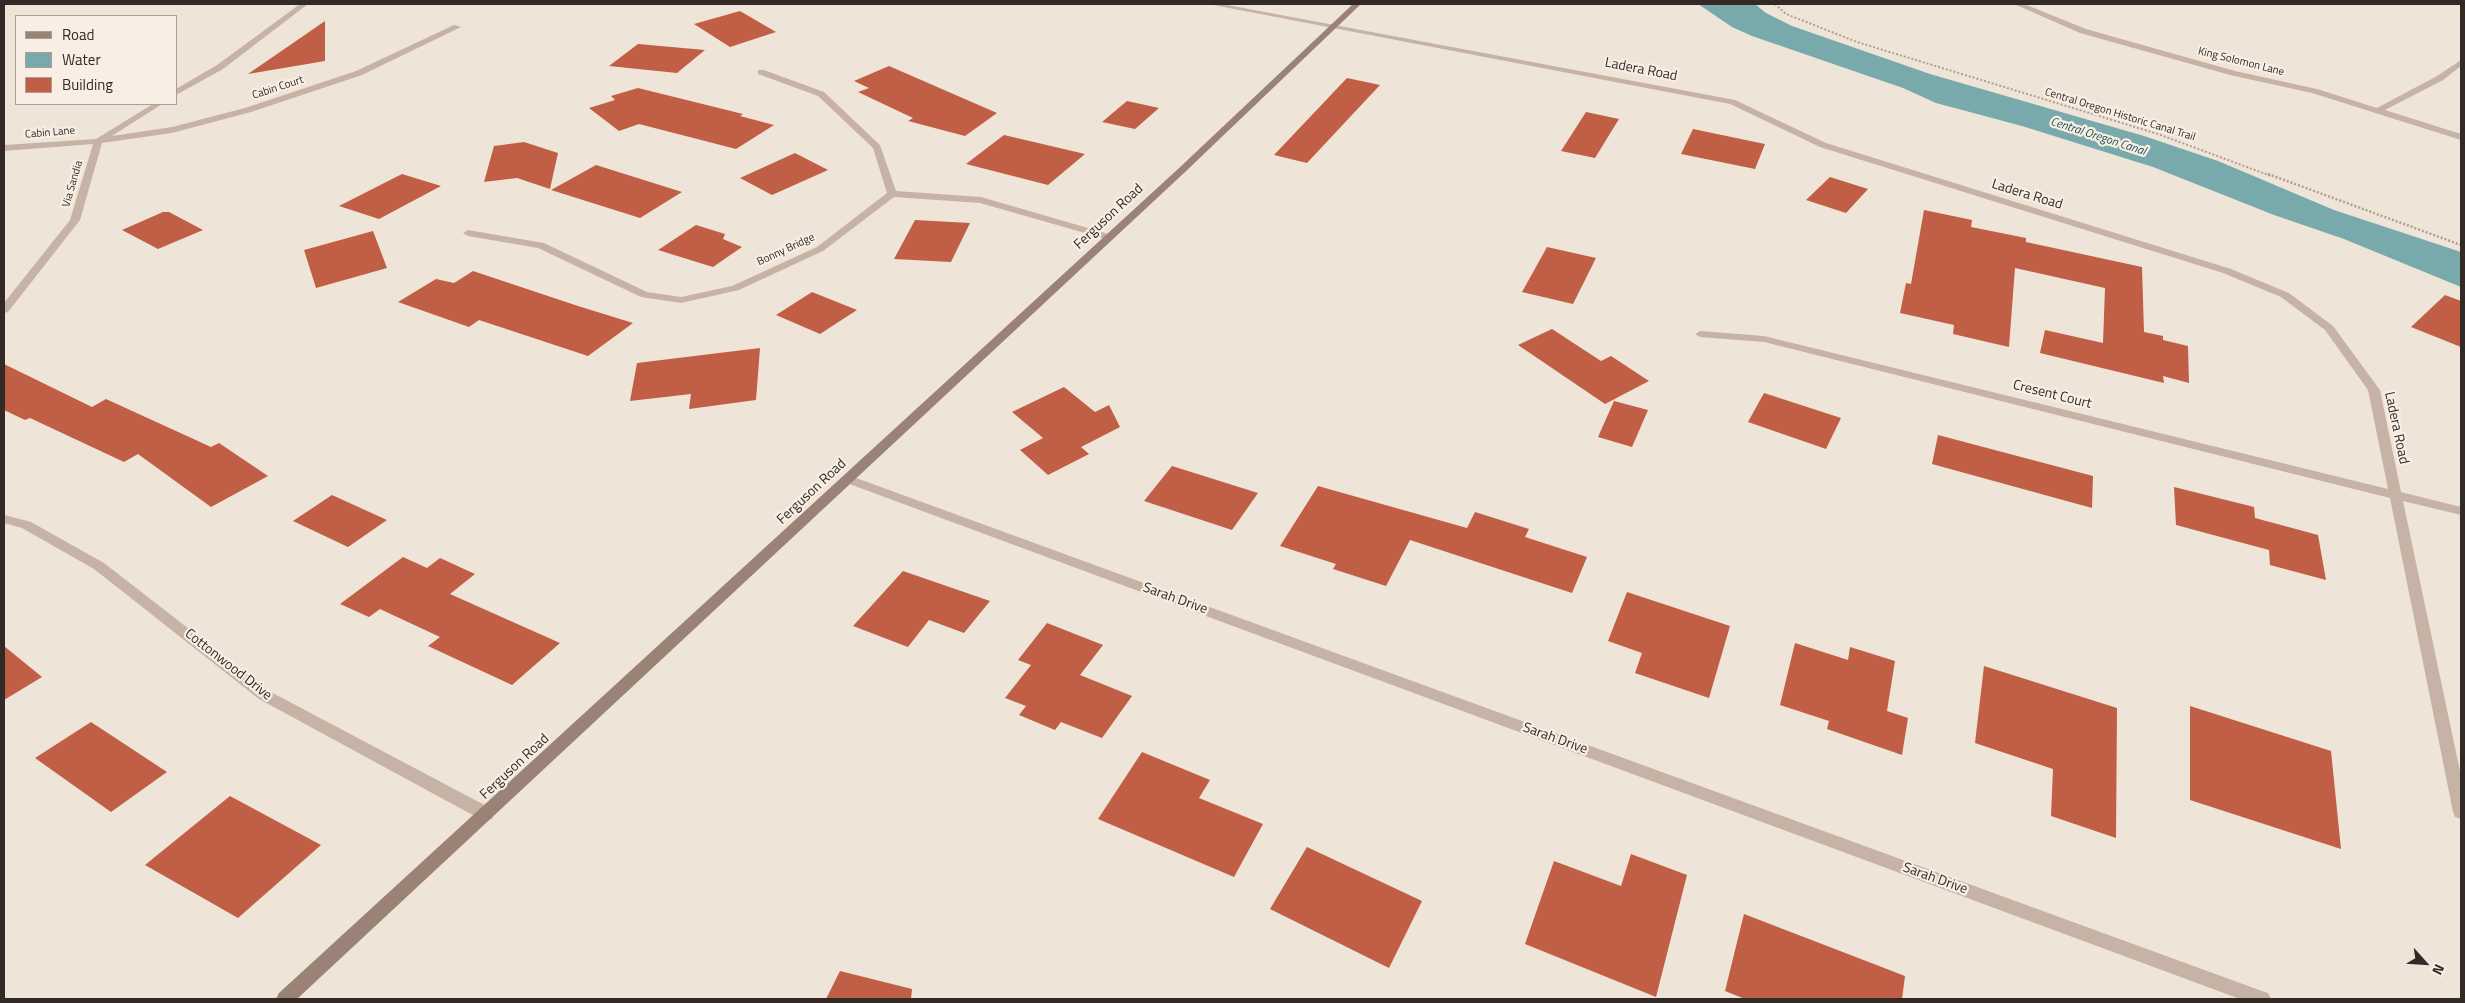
<!DOCTYPE html>
<style>
body{margin:0}
#map{position:relative;width:2465px;height:1003px;overflow:hidden;background:#efe4d8;font-family:"Titillium Web",sans-serif}
canvas{display:block}
.frame{position:absolute;inset:0;border:5px solid #332926;pointer-events:none}
.legend{position:absolute;left:15px;top:15px;width:162px;height:90px;box-sizing:border-box;background:#f8eee4;border:1px solid #a99f98;margin:0;padding:6px 9px;list-style:none;font-size:15px;color:#332926}
.legend li{display:flex;align-items:center;gap:10px;height:25px}
.legend b{width:25px;border:1px solid #a99f98}
.north{position:absolute;left:2400px;top:938px;width:50px;height:50px;-webkit-text-stroke:4px #f8eee4;paint-order:stroke;rotate:116deg;font-size:14px;font-weight:700;line-height:20px;text-align:center;color:#332926}
.north::after{content:'';display:block;margin:auto;width:18px;height:22px;background:#332926;clip-path:polygon(50% 0,100% 100%,50% 72%,0 100%)}
</style>
<div id="map">
<canvas width="2465" height="1003"></canvas>
<div class="frame"></div>
<ul class="legend">
<li><b style="height:6px;background:#9a8277"></b>Road</li>
<li><b style="height:14px;background:#79aaab"></b>Water</li>
<li><b style="height:14px;background:#c05f45"></b>Building</li>
</ul>
<div class="north">N</div>
</div>
<script>
const ctx = document.querySelector('canvas').getContext('2d');
ctx.lineJoin = 'round';
function fill(path, color) { ctx.fillStyle = color; ctx.fill(path, 'evenodd'); }
const poly = rows => new Path2D(rows.map(r => 'M' + r).join(''));
function strokePath(path, color, width, dash) { ctx.strokeStyle = color; ctx.lineWidth = width; ctx.lineCap = dash ? 'butt' : 'round'; ctx.setLineDash(dash || []); ctx.stroke(path); }
function drawText(font, color, halo, rows, align = 'center') {
  ctx.font = font + ' "Titillium Web",sans-serif'; ctx.lineWidth = 4.5; ctx.setLineDash([]); ctx.textBaseline = 'middle'; ctx.strokeStyle = halo; ctx.fillStyle = color; for (const [text, x, y, turn = 0] of rows) {
    ctx.save(); ctx.translate(x, y); ctx.rotate((+turn || 0) * Math.PI / 180); ctx.textAlign = isNaN(turn) ? turn : align; if (halo) ctx.strokeText(text, 0, 0); ctx.fillText(text, 0, 0); ctx.restore();
  }
}
const water = poly([
 [1698,4,1755,4,1766,13,1792,26,1930,74,2144,136,2218,161,2334,210,2461,252,2461,287,2344,239,2274,215,2153,167,2022,126,1936,103,1903,88,1752,36,1732,27]
]);
const building = poly([
 [740,11,776,32,730,47,694,24],
 [325,21,325,61,248,74],
 [638,44,705,50,677,73,609,66],
 [889,66,997,113,965,136,908,121,913,118,858,92,869,88,854,81],
 [1347,78,1380,85,1307,163,1274,155],
 [638,88,743,114,740,116,774,125,736,149,639,124,619,131,589,108,615,100,611,96],
 [1127,101,1159,108,1135,129,1102,122],
 [1586,112,1619,119,1595,158,1561,151],
 [1693,129,1765,144,1755,169,1681,154],
 [1004,135,1085,154,1048,185,966,164],
 [524,142,558,153,550,189,517,178,484,182,494,146],
 [795,153,828,170,772,195,740,178],
 [596,165,682,192,640,218,551,190],
 [402,174,441,186,379,219,339,206],
 [1830,177,1868,189,1846,213,1806,200],
 [1924,210,1972,220,1971,227,2026,238,2026,242,2142,267,2144,332,2163,336,2163,340,2188,346,2189,383,2163,376,2164,383,2040,353,2045,330,2103,343,2105,288,2015,268,2009,347,1953,334,1954,325,1900,313,1906,283,1911,284],
 [163,212,169,212,203,230,158,249,122,230],
 [915,220,970,223,951,262,894,259],
 [696,225,725,234,723,239,742,247,713,267,658,250],
 [373,231,387,268,316,288,304,250],
 [1547,247,1596,258,1573,304,1522,292],
 [473,271,578,306,633,323,588,356,479,320,469,327,398,302,436,279,454,283],
 [812,292,857,310,820,334,776,315],
 [2445,295,2461,301,2461,347,2411,327],
 [1552,329,1601,361,1611,356,1649,381,1605,404,1518,345],
 [760,348,756,400,689,409,691,394,630,401,637,363],
 [4,364,92,407,106,399,211,447,219,443,268,476,211,507,138,454,124,462,30,418,25,420,4,410],
 [1064,387,1095,412,1109,405,1120,427,1081,447,1089,454,1048,475,1020,450,1043,438,1012,412],
 [1764,393,1841,418,1826,449,1748,422],
 [1614,401,1648,410,1632,447,1598,437],
 [1938,435,2093,476,2092,508,1932,464],
 [1172,466,1258,493,1232,530,1144,501],
 [1318,486,1467,528,1475,512,1529,529,1525,537,1587,557,1572,593,1410,540,1386,586,1333,569,1336,564,1280,546],
 [2174,487,2254,507,2255,518,2318,535,2326,580,2270,565,2269,550,2176,525],
 [332,495,387,520,348,547,293,521],
 [403,557,427,568,440,558,475,574,450,594,560,643,512,685,428,646,440,637,380,609,369,617,340,604],
 [903,571,990,601,964,633,929,620,908,647,853,626],
 [1627,592,1730,626,1709,698,1635,673,1642,653,1608,641],
 [1047,623,1103,645,1080,675,1132,696,1102,738,1061,722,1055,730,1019,715,1026,706,1005,698,1031,665,1018,660],
 [1795,643,1848,660,1850,647,1895,661,1887,711,1908,718,1902,755,1827,729,1829,721,1780,705],
 [4,646,42,677,4,700],
 [1984,666,2117,708,2116,838,2051,816,2053,769,1975,743],
 [2190,706,2331,751,2341,849,2190,800],
 [91,722,167,772,111,812,35,758],
 [1142,752,1210,780,1199,798,1263,824,1234,877,1098,819],
 [230,796,321,845,238,918,145,865],
 [1307,847,1422,901,1389,968,1270,909],
 [1631,854,1687,875,1656,997,1525,944,1554,861,1621,886],
 [1744,914,1905,976,1902,999,1745,999,1725,991],
 [840,971,912,989,911,999,826,999]
]);
const pathFar1 = poly([
 [1775,4,1786,14,1857,42,2158,134,2271,176]
]);
const path = poly([
 [2268,174,2461,245]
]);
const street = poly([
 [300,4,308,4,223,69,176,95,176,89,217,65,300,4],
 [1208,4,1222,4,1735,100,1826,143,2231,269,2289,293,2333,326,2380,390,2401,492,2461,507,2461,515,2403,501,2461,776,2461,819,2455,817,2453,812,2390,498,1764,342,1700,337,1695,334,1700,331,1764,336,2388,489,2368,390,2325,330,2281,297,2223,273,1820,147,1730,104,1208,4],
 [2014,4,2024,4,2086,29,2235,71,2317,89,2377,108,2437,76,2461,60,2461,66,2443,80,2385,110,2461,134,2461,140,2312,93,2230,75,2080,33,2014,4],
 [454,25,461,27,362,75,251,112,172,133,102,143,80,220,8,312,4,313,4,303,70,220,93,144,4,151,4,145,96,139,153,104,162,104,112,136,172,127,245,108,356,71,454,25],
 [758,70,764,70,824,92,880,145,896,191,981,197,1112,235,1114,237,1112,239,1106,239,980,203,894,197,823,251,739,290,681,303,641,297,538,248,468,236,463,233,468,230,544,243,647,292,681,297,732,286,817,247,887,193,873,148,818,96,758,74,758,70],
 [848,475,2262,991,2268,993,2271,999,2240,999,844,482,842,479,848,475],
 [4,515,31,522,104,563,269,691,492,809,494,814,492,819,486,821,480,819,259,699,94,569,22,528,4,523,4,515]
]);
const secondary = poly([
 [1353,4,1361,4,1184,173,297,999,276,999,279,993,1178,169,1353,4]
]);
const farStreetnames = [
 ["King Solomon Lane",2241,62,14],
 ["Cabin Court",278,88,-18],
 ["Central Oregon Historic Canal Trail",2120,115,17],
 ["Cabin Lane",50,133,-5],
 ["Via Sandia",73,184,-74],
 ["Bonny Bridge",786,250,-25]
];
const farWaternames = [
 ["Central Oregon Canal",2098,137,18]
];
const streetNames = [
 ["Ladera Road",1641,70,11],
 ["Ladera Road",2027,195,17],
 ["Ferguson Road",1109,217,-43],
 ["Cresent Court",2052,395,14],
 ["Ladera Road",2396,428,78],
 ["Ferguson Road",812,492,-43],
 ["Sarah Drive",1175,599,20],
 ["Cottonwood Drive",228,665,38],
 ["Sarah Drive",1555,739,20],
 ["Ferguson Road",515,767,-43],
 ["Sarah Drive",1935,879,20]
];
fill(water, '#79aaab');
fill(building, '#c05f45');
strokePath(pathFar1, '#b29d8f', 2, [2, 2]);
strokePath(path, '#b29d8f', 2.5, [2, 2]);
fill(street, '#c7b3a5');
fill(secondary, '#9a8277');
drawText('11px', '#332926', '#f8eee4', farStreetnames);
drawText('italic 12px', '#1e5052', '#f8eee4', farWaternames);
drawText('14px', '#332926', '#f8eee4', streetNames);
</script>
